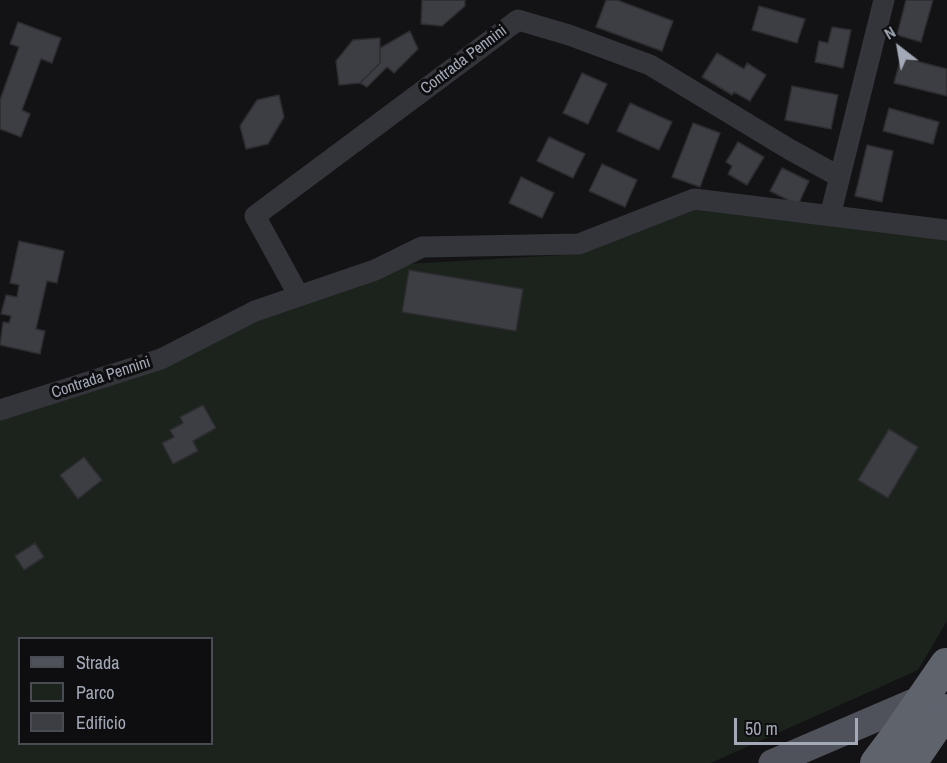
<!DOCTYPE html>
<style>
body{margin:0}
#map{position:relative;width:947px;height:763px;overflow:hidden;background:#131315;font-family:"Archivo Narrow",sans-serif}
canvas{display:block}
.legend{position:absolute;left:18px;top:637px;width:195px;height:108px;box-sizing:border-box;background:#0e0e10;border:2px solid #4a4c53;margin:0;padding:8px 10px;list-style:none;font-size:18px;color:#a3a9b7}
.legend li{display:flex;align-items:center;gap:12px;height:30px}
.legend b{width:30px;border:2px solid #4a4c53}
.north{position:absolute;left:869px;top:18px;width:60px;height:60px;-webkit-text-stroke:4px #0e0e10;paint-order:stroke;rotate:329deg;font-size:16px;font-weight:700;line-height:24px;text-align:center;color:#a3a9b7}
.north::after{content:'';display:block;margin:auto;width:21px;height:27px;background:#a3a9b7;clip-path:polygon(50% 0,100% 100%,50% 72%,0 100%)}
.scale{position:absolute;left:734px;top:718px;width:124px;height:27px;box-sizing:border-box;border:3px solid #a3a9b7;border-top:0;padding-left:8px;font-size:18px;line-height:21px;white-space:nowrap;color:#a3a9b7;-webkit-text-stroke:4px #0e0e10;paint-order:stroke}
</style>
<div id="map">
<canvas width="947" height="763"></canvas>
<ul class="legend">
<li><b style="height:8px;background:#4f525a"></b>Strada</li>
<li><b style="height:16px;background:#1b231c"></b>Parco</li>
<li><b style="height:16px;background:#3c3e43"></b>Edificio</li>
</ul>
<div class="north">N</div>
<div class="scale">50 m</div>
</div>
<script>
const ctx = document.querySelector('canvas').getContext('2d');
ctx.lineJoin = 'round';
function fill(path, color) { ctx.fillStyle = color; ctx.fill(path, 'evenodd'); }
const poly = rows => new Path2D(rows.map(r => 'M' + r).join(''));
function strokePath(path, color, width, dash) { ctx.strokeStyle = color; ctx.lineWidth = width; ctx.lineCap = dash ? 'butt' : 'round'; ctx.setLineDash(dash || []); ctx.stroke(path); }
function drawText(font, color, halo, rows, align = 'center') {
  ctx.font = font + ' "Archivo Narrow",sans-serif'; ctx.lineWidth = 6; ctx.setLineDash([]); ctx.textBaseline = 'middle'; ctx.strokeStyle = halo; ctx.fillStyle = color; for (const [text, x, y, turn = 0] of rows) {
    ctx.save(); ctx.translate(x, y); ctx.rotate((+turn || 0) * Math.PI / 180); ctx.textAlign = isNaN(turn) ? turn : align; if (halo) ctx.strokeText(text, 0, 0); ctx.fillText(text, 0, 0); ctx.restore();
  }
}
const green = poly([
 [695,207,947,237,947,621,918,670,711,763,0,763,0,419,263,317,407,264,579,254],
 [20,638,212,638,212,744,20,744]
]);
const building = poly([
 [422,0,465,0,465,6,442,26,421,24,422,0],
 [606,0,617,0,673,21,662,51,596,27,606,0],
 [906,0,933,0,921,42,897,35,906,0],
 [759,6,805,19,797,43,752,30,759,6],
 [18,22,61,38,52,63,41,59,22,110,30,114,21,137,0,129,0,100,19,47,10,44,18,22],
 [832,27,851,30,843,68,815,62,819,41,828,43,832,27],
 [410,31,418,49,394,73,387,67,367,87,360,83,380,63,380,48,410,31],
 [380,38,380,63,360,83,339,85,336,61,353,40,380,38],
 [717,53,744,69,747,63,766,75,750,101,734,92,732,95,702,77,717,53],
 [901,57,947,69,947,96,894,83,901,57],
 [582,73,607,84,588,124,563,113,582,73],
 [792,86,838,95,831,129,785,120,792,86],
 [279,95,284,117,268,144,246,149,240,126,257,100,279,95],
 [630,103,672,122,659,150,617,131,630,103],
 [889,108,939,122,933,144,883,131,889,108],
 [693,123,720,133,700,187,672,177,693,123],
 [549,137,585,154,573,178,537,161,549,137],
 [738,142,764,157,747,185,728,174,732,166,726,162,738,142],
 [867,145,893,151,882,202,855,196,867,145],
 [602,164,637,180,625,207,589,191,602,164],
 [782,168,809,181,798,205,770,191,782,168],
 [521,177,554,193,542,218,509,203,521,177],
 [19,241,64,251,57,283,47,281,36,329,45,331,40,354,0,345,3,322,9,323,11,316,1,314,6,295,17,297,19,285,10,283,19,241],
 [409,270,523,289,516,331,402,312,409,270],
 [203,405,216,428,193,441,198,451,173,464,162,443,174,437,170,430,183,423,180,417,203,405],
 [889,429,918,447,888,498,858,480,889,429],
 [84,457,102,480,78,499,60,475,84,457],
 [35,543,44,557,24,570,15,556,35,543]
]);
const minor = poly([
 [830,216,884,0],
 [299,296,255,216,518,20,569,35,650,65,789,149,838,176],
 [0,410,161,359,255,311,375,270,422,247,579,244,694,199,947,230]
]);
const major = poly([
 [772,763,928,696]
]);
const highway = poly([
 [876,763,897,735],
 [911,763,947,710]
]);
const highwayBridge = poly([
 [897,735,946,664]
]);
const streetNames = [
 ["Contrada Pennini",464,60,-37],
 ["Contrada Pennini",101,378,-18]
];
fill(green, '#1b231c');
fill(building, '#3c3e43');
strokePath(building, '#2d2d31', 1.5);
strokePath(minor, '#34353a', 21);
strokePath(major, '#4f525a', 27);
strokePath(highway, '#5f636c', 32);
strokePath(highwayBridge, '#5f636c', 32);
drawText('16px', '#a3a9b7', '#0e0e10', streetNames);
</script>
